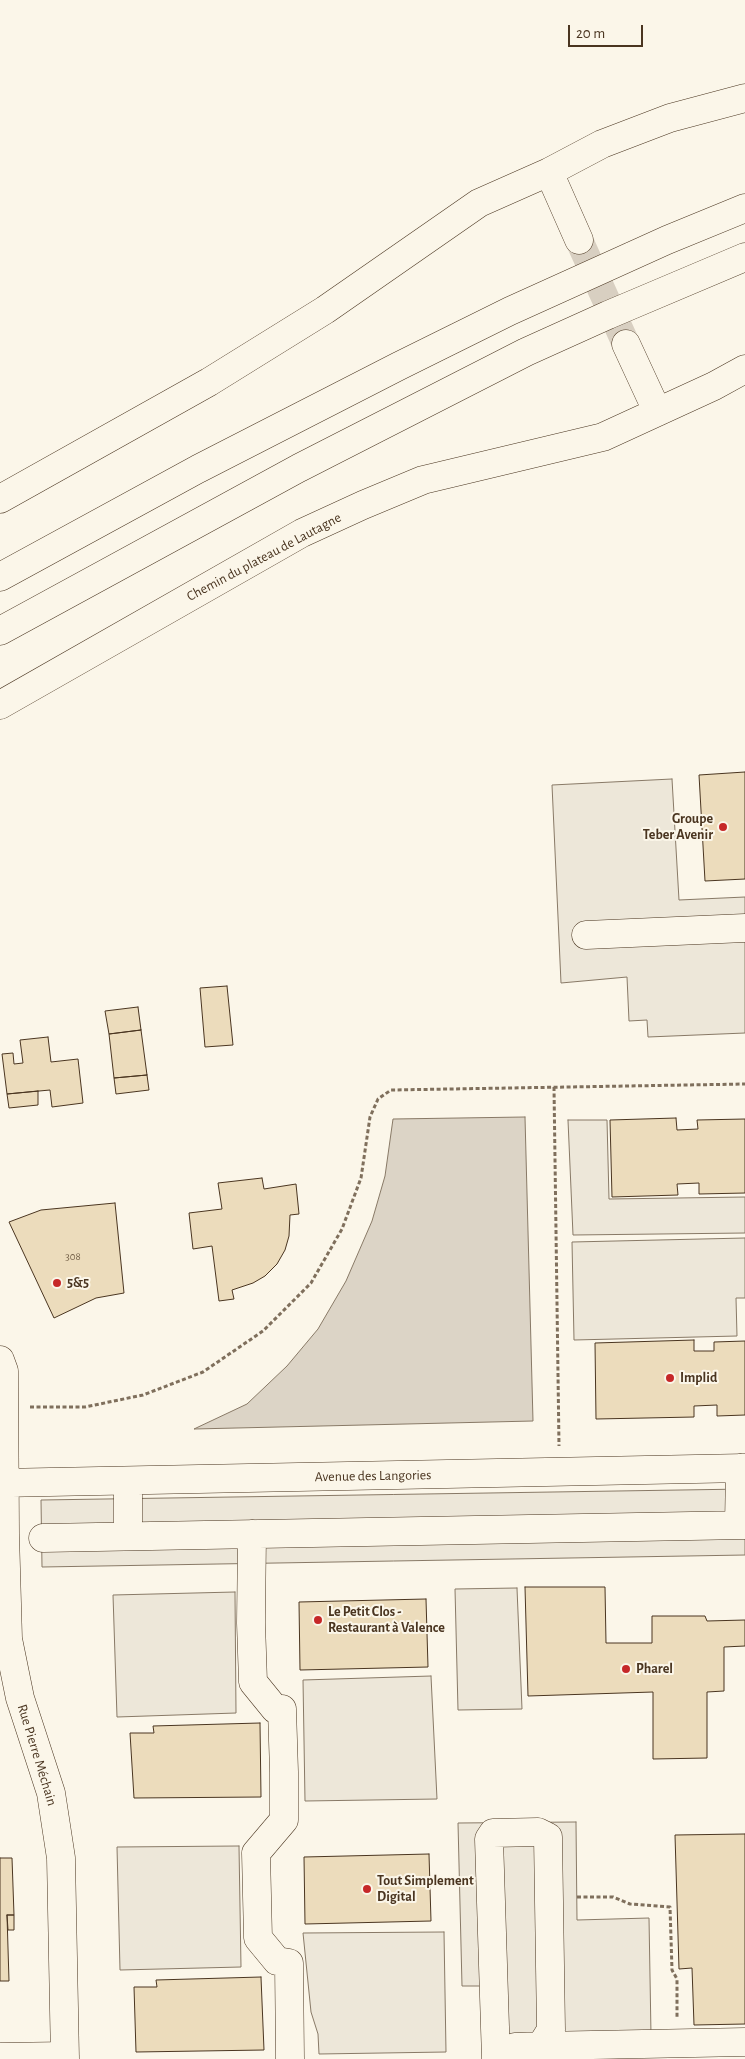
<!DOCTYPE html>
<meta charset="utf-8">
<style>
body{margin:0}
#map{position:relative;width:745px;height:2059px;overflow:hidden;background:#fbf6e9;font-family:"Alegreya Sans",sans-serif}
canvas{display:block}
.scale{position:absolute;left:568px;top:25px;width:75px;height:22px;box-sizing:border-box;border:2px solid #4a3520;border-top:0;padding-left:6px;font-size:15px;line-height:18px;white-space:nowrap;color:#4a3520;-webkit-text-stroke:4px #fbf6e9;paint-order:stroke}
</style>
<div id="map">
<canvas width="745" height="2059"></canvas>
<div class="scale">20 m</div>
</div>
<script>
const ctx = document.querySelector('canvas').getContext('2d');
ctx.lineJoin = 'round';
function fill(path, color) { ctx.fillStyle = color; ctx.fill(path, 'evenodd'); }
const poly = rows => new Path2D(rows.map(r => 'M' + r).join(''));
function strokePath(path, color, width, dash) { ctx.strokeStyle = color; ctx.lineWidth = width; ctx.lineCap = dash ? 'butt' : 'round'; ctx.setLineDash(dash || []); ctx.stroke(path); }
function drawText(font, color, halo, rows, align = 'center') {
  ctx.font = font + ' "Alegreya Sans",sans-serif'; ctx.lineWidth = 4; ctx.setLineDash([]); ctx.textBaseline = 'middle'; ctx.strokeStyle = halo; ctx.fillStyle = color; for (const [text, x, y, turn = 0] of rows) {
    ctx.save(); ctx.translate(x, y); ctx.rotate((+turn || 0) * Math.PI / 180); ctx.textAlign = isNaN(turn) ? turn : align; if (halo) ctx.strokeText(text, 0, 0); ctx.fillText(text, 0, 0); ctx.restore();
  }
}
const parking = poly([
 [672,779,679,900,745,897,745,1033,648,1037,647,1020,629,1021,627,977,561,983,552,785,672,779],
 [568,1120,607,1120,609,1199,745,1197,745,1233,573,1235,568,1120],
 [745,1238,745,1298,736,1298,737,1336,574,1340,572,1242,745,1238],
 [745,1489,745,1555,42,1567,41,1500,745,1489],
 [517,1588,522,1709,458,1710,455,1589,517,1588],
 [235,1592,236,1713,117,1717,113,1595,235,1592],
 [431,1676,437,1799,305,1801,303,1680,431,1676],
 [576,1822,577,1920,649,1918,651,2035,484,2038,484,1986,462,1986,458,1823,576,1822],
 [239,1846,241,1967,120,1970,117,1847,239,1846],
 [444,1932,446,2052,319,2054,318,2034,311,2012,303,1933,444,1932]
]);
const water = poly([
 [525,1117,533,1421,194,1429,247,1404,287,1366,318,1329,346,1281,372,1221,385,1176,393,1119,525,1117]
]);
const building = poly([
 [745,772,745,879,705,881,699,775,745,772],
 [227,986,233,1045,205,1047,200,988,227,986],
 [138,1007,141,1030,109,1034,105,1011,138,1007],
 [141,1030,147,1075,114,1078,109,1034,141,1030],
 [48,1037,51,1062,78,1059,83,1103,52,1107,50,1090,7,1094,2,1054,13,1053,14,1064,23,1063,20,1040,48,1037],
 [147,1075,149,1090,116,1094,114,1078,147,1075],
 [38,1091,38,1105,9,1108,7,1094,38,1091],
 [676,1118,677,1130,698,1129,697,1120,745,1119,745,1193,699,1194,699,1183,677,1184,678,1195,612,1197,610,1120,676,1118],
 [262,1178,264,1189,296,1184,299,1214,290,1215,289,1236,285,1250,277,1264,265,1276,253,1283,232,1290,234,1299,219,1301,212,1246,193,1249,189,1213,222,1209,218,1183,262,1178],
 [115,1203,124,1293,96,1298,54,1318,9,1222,41,1210,115,1203],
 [694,1340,694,1351,714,1351,714,1342,745,1341,745,1415,717,1416,717,1405,694,1406,694,1417,596,1419,595,1343,694,1340],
 [525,1587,605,1587,606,1643,652,1643,652,1616,705,1616,707,1621,745,1620,745,1646,724,1647,724,1691,707,1692,707,1758,653,1759,653,1692,528,1696,525,1587],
 [426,1599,428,1667,300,1670,299,1602,426,1599],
 [260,1723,261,1797,134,1798,130,1733,154,1733,153,1726,260,1723],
 [745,1834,745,2024,694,2025,692,1968,679,1969,675,1835,745,1834],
 [429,1854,431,1921,305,1924,304,1857,429,1854],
 [0,1858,12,1858,14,1915,7,1915,9,1981,0,1981,0,1858],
 [7,1915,14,1915,14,1930,8,1930,7,1915],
 [261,1977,264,2050,136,2052,134,1987,157,1987,156,1980,261,1977]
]);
const minorTunnel = poly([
 [579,240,626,344]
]);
const path = poly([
 [554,1087,559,1446],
 [30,1407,85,1407,143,1395,203,1372,263,1331,311,1283,342,1229,361,1178,370,1117,378,1099,391,1090,745,1084],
 [577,1897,613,1897,630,1904,670,1907,672,1970,677,1979,677,2018]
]);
const minor = poly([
 [549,172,579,240],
 [626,344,657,411],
 [0,499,209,382,325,310,479,203,549,172,602,144,670,118,745,98],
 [0,705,302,533,363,505,423,480,603,437,714,386,745,369],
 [586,935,745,928],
 [0,1360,4,1371,5,1534,8,1639,20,1698,51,1793,61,1858,65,2059],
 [128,1481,128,1536],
 [0,1483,745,1468],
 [739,1525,740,1468],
 [252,1534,251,1623,253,1682,275,1709,282,1709,284,1772,284,1820,256,1853,258,1938,277,1961,289,1963,290,2059],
 [43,1538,745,1525],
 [541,2046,745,2042],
 [0,2057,65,2056],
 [496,2059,489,1839,493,1833,538,1832,548,1837,551,2030,541,2046,515,2047,506,2059]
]);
const highway = poly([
 [0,577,198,469,399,366,510,311,667,240,745,208],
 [0,631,299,468,526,352,608,315,745,257]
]);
const markers = [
 [723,827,5,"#c62828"],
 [57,1283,5,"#c62828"],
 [670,1378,5,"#c62828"],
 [318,1620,5,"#c62828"],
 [626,1669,5,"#c62828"],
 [367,1889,5,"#c62828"]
];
const numberNames = [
 ["308",73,1257]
];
const streetNames = [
 ["Chemin du plateau de Lautagne",264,557,-28],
 ["Avenue des Langories",373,1476,-1],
 ["Rue Pierre Méchain",37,1755,73]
];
const poiNames = [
 ["Groupe",713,819,"right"],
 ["Teber Avenir",713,835,"right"],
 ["5&5",67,1283],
 ["Implid",680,1378],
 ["Le Petit Clos -",328,1612],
 ["Restaurant à Valence",328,1628],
 ["Pharel",636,1669],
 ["Tout Simplement",377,1881],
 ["Digital",377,1897]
];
fill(parking, '#ede7d9');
strokePath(parking, '#887966', 1);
fill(water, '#dcd4c6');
strokePath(water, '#887966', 1);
fill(building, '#ecdcbc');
strokePath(building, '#4a3520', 1);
strokePath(minorTunnel, '#d8cfc1', 28, [28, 14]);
strokePath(minor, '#4a3520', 29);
strokePath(highway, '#4a3520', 29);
strokePath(path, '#7f6f5c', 3, [4, 2.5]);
strokePath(minor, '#fbf6e9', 28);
strokePath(highway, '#fbf6e9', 28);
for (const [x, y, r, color] of markers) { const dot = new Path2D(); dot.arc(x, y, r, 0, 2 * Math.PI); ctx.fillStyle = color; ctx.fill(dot); strokePath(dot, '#fbf6e9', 2); }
drawText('11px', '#725f47', null, numberNames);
drawText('14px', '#4a3520', '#fbf6e9', streetNames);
drawText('bold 14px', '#4a3520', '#fbf6e9', poiNames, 'left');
</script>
